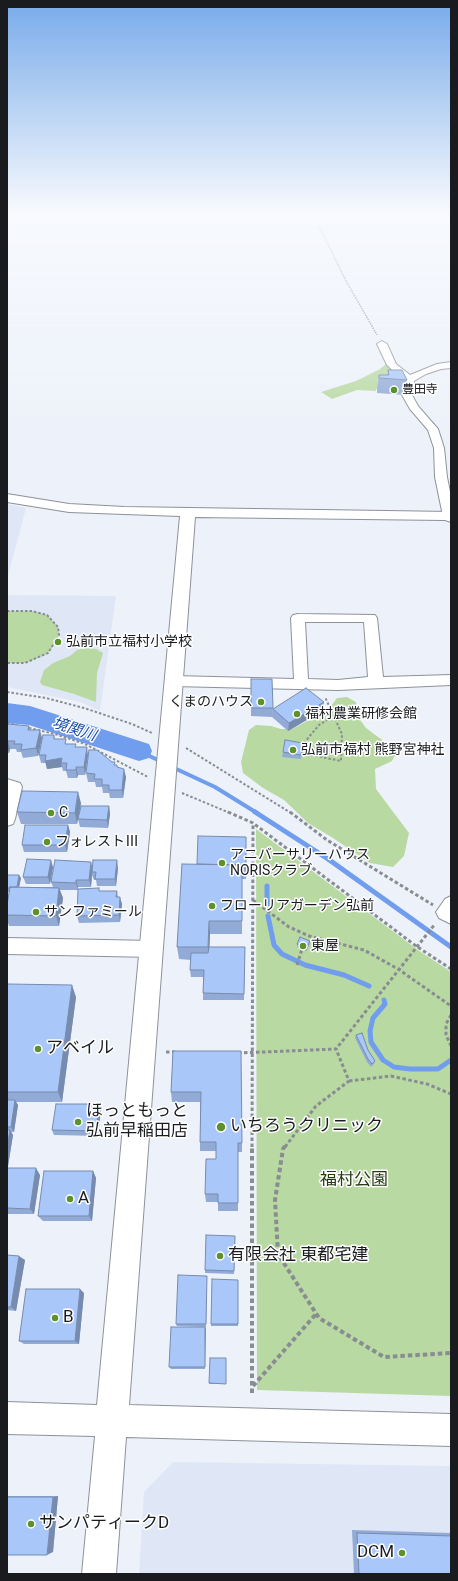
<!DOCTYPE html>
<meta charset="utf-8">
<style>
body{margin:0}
#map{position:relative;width:458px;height:1581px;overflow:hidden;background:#edf2fa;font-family:Roboto,sans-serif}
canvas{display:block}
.frame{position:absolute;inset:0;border:8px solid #191b1e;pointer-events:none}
</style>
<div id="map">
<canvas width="458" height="1581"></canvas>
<div class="frame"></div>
</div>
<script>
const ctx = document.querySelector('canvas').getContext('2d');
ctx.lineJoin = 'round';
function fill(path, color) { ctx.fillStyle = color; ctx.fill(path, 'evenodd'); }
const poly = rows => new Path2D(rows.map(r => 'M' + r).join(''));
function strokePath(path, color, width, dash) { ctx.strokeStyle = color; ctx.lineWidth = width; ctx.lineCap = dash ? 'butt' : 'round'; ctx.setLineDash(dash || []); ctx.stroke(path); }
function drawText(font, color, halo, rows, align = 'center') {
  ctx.font = font + ' Roboto,"Noto Sans JP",sans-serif'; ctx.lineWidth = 3; ctx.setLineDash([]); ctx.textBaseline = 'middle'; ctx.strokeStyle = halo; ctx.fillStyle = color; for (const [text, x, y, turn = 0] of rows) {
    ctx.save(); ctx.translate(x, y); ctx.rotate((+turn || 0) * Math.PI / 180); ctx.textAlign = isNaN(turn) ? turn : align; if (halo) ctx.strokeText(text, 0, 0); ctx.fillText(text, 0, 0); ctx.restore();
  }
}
const built = poly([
 [7,504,26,508,7,580],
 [7,595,116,596,100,711,80,702,7,687],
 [173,1462,451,1466,451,1574,139,1574,144,1492]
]);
const green = poly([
 [387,363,406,380,384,389,376,389,376,391,357,390,332,399,321,392,356,381,380,369],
 [7,611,32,611,47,615,58,627,59,635,55,644,48,653,36,659,25,663,7,663],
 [85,648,96,649,103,653,97,673,96,702,74,694,42,685,40,682,44,670,53,663,70,656,77,650],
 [347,697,356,702,358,717,366,728,397,751,392,761,375,769,376,789,409,833,404,856,393,867,370,863,333,838,308,823,284,800,263,788,243,773,241,762,249,730,256,725,271,726,281,729,292,729,328,710,337,698],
 [256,829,418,950,451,972,451,1396,257,1390]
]);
const streamFar1 = poly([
 [139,751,162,762],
 [172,767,215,787,257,813]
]);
const stream = poly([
 [255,812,328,859,451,947],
 [267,886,267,904],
 [268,916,274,945,282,954,305,965,344,975,369,986],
 [384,1000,385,1004,373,1018,370,1031,371,1042,383,1060,394,1067,410,1069,438,1069,451,1060]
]);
const river = poly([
 [7,703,30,706,149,744,152,751,149,758,139,761,29,725,7,723,7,703]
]);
const pathFar3 = poly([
 [319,226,345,279,377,335]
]);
const pathFar2 = poly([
 [7,611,32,611,47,615,58,627,59,635,48,653,25,663,7,663],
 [7,692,46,698,84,708,132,724,152,733],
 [7,723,55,734,85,744,148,777],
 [304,743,319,725,334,716],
 [186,748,291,813],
 [302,753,341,761,342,734,325,697],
 [182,793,230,813]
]);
const pathFar1 = poly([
 [228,812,253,823,416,946,451,969],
 [290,812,327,840,433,905],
 [253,900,289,927,309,936,364,950,398,969,451,1006],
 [297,965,302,949],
 [451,1015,446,1024,446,1035,451,1046],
 [166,1052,175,1052],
 [238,1053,336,1049,435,924],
 [349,1081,391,1076,427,1084,451,1094],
 [252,1147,253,823],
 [285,1147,316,1106,349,1081,336,1049]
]);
const path = poly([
 [285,1146,283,1149,275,1200,278,1254,319,1318,384,1357,451,1353],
 [253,1386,316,1314],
 [252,1393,252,1146]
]);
const minor = poly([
 [382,341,387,344,396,364,410,375,437,364,451,362,451,368,441,369,426,374,414,381,412,395,418,406,438,429,444,448,447,477,451,497,451,520,445,519,443,516,435,477,434,448,428,430,410,409,402,395,404,381,387,365,377,344,382,341],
 [298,614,375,615,377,618,383,677,451,675,451,685,338,690,174,686,169,685,167,681,169,677,174,676,294,679,291,618,293,615,298,614],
 [305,622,364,622,368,677,338,680,308,679,305,622],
 [7,779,20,783,22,787,15,819,13,824,7,826,7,779],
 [451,896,451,924,439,918,436,912,445,899,451,896],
 [7,938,153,941,159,943,162,949,159,955,153,957,7,954,7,938]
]);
const tertiary = poly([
 [7,494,69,504,124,507,451,512,451,522,445,520,195,517,129,1405,451,1414,451,1446,126,1437,116,1574,82,1574,95,1436,7,1434,7,1402,97,1405,180,516,69,512,7,502,7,494]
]);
const wall = poly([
 [388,370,407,380,404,395,377,393,377,390,379,375,387,375],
 [251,679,273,708,272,717,251,716],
 [273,709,322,711,288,731,272,717],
 [7,722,8,722,9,724,29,726,30,730,42,738,38,756,23,758,21,752,17,752,16,749,10,749,9,753,7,753],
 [54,735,55,739,67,744,76,744,76,747,88,755,85,775,78,775,77,778,68,778,66,771,63,771,62,767,47,769,46,763,41,763,39,755],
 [303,747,301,759,282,757,283,752],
 [115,765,126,777,123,798,110,798,109,793,103,793,102,787,96,787,95,782,88,782,86,773],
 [81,803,77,824,21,824,17,812],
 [109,806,110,814,108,828,80,827,78,819],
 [68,825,70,832,67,852,24,852,22,845],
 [182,864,246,868,246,879,242,879,242,934,210,934,209,947,245,947,244,1000,203,1000,203,977,191,977,190,970,191,960,179,959,177,947],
 [53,867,50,884,26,884,23,877],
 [92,867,118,868,116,886,97,886,96,880,94,880,92,875,91,887,78,887,78,890,60,890,63,898,59,926,9,926,7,920,7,905,9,892,7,892,7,875,21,878,19,887,53,887,51,882],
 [100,891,117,891,118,897,122,904,120,922,79,923,77,916],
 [310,941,309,945,306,951,297,947,297,944],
 [7,984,76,997,62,1102,16,1102,18,1105,14,1132,11,1132,13,1135,8,1166,7,1166],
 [356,1035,368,1050,375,1061,374,1064,371,1067,367,1062,355,1038],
 [173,1051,242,1143,242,1152,238,1152,238,1211,218,1211,218,1202,206,1202,205,1194,216,1159,216,1151,200,1151,200,1102,172,1102,171,1092],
 [101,1109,98,1136,54,1135,52,1130],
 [7,1168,40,1175,34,1214,7,1214],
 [93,1171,96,1178,92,1221,43,1221,38,1216],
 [235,1236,234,1274,205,1273,205,1270],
 [7,1255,25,1260,16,1311,7,1310],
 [207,1276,206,1327,177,1326,176,1324],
 [238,1280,238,1326,211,1326,211,1324],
 [84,1293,79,1344,24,1344,19,1341],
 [205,1327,205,1369,171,1369,169,1367],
 [226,1358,226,1384,209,1384,209,1383],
 [7,1496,58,1496,53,1552,7,1555],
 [352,1530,451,1533,451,1574,354,1574]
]);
const shadedWall = poly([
 [324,702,322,711,288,731,289,723],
 [40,730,42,738,38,756,36,748],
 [8,741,10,749,9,753,7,746],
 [87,747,88,755,85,775,84,767],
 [62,758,61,763,62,767,47,769,45,761],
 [76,767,78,775,77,778,76,770],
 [124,769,126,777,123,798,122,790],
 [78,792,81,803,77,824,75,813],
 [109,806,110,814,108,828,107,820],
 [68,825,70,832,67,852,65,845],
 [51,860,53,867,50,884,48,877],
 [117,860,118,868,116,886,115,879],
 [91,862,93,870,92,872,92,875,91,887,89,880],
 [19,875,21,878,18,892,17,888],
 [76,880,78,887,78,890,76,883],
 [59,888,63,898,59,926,56,916],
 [120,897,122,904,120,922,119,915],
 [209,921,210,934,209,960,208,947],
 [310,941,309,945,306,951,306,948],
 [72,985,76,997,62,1102,58,1092],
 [15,1100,18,1105,14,1132,11,1127],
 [99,1104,101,1109,98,1136,96,1131],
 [10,1130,13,1135,8,1166,7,1164,7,1147],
 [36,1168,40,1175,34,1214,30,1209],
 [93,1171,96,1178,92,1221,89,1216],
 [19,1256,25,1260,16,1311,11,1307],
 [80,1289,84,1293,79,1344,75,1341],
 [205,1327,206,1329,205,1369],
 [58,1496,53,1552,47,1555,53,1497]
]);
const building = poly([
 [388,370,402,370,407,380,379,378,379,375,389,375,388,370],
 [251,679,272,679,273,708,251,708,251,679],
 [306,688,324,702,289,723,273,709,306,688],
 [7,722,8,722,8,724,29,726,28,730,40,730,36,748,21,750,22,744,14,744,15,741,8,741,7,744,7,722],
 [43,735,54,735,54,739,66,739,65,744,76,744,75,747,87,747,84,767,76,767,76,770,66,770,67,763,61,763,62,758,45,761,46,755,39,755,43,735],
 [285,740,303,743,301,755,283,752,285,740],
 [89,750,97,750,112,762,115,762,114,765,117,765,117,767,124,769,122,790,109,790,109,785,102,785,102,779,94,779,95,774,86,773,89,750],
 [22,791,78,792,75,813,17,812,22,791],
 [81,806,109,806,107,820,78,819,81,806],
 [25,825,68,825,65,845,22,845,25,825],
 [198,836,246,837,246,868,242,868,242,865,197,864,198,836],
 [27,859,51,860,48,877,23,877,27,859],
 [55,860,91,862,89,880,76,880,76,883,51,882,55,860],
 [93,860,117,860,115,879,95,879,96,872,92,872,93,860],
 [182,864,242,865,242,921,209,921,208,947,177,947,182,864],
 [7,875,19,875,17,887,10,887,10,888,7,888,7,875],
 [10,887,59,888,56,916,7,915,7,905,10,887],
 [99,888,99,891,117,891,116,897,120,897,119,915,77,916,78,889,99,888],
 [300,937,310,941,306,948,297,944,300,937],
 [209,947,245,947,244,994,203,993,204,970,190,970,191,953,208,953,209,947],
 [7,984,72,985,58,1092,7,1092,7,984],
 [362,1033,368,1050,375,1061,372,1064,368,1059,356,1035,362,1033],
 [173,1051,241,1051,242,1143,238,1143,238,1203,218,1203,218,1194,205,1194,206,1159,216,1159,216,1142,200,1142,201,1092,171,1092,173,1051],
 [7,1100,15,1100,11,1127,7,1127,7,1100],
 [56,1104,99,1104,96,1131,52,1130,56,1104],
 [7,1130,10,1130,7,1147,7,1130],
 [7,1168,36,1168,30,1209,7,1208,7,1168],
 [44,1171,93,1171,89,1216,38,1216,44,1171],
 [206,1235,235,1236,234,1271,205,1270,206,1235],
 [7,1255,19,1256,11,1307,7,1307,7,1255],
 [178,1275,207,1276,206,1324,176,1324,178,1275],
 [212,1279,238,1280,238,1324,211,1324,212,1279],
 [26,1289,80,1289,75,1341,19,1341,26,1289],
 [171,1327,205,1327,205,1367,169,1367,171,1327],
 [210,1358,226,1358,226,1384,209,1383,210,1358],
 [7,1497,53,1497,47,1555,7,1555,7,1497],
 [357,1533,451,1536,451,1574,359,1574,357,1533]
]);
const markers = [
 [394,390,4,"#5c912c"],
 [58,642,4,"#5c912c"],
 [261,702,4,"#5c912c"],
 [297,714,4,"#5c912c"],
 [293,750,4,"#5c912c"],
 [51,813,4,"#5c912c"],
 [47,842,4,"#5c912c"],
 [222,863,4,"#5c912c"],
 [212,906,4,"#5c912c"],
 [36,912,4,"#5c912c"],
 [303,946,4,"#5c912c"],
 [38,1049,4,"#5c912c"],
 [78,1122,4,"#5c912c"],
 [221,1127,5,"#5c912c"],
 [70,1199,4,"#5c912c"],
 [220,1256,4,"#5c912c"],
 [55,1318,4,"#5c912c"],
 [31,1524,4,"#5c912c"],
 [402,1553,4,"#5c912c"]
];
const farPoinames = [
 ["豊田寺",402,390]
];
const poiNames = [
 ["弘前市立福村小学校",66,642],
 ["くまのハウス",253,702,"right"],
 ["福村農業研修会館",305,714],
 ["弘前市福村 熊野宮神社",301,750],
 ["C",59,813],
 ["フォレストⅢ",55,842],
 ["アニバーサリーハウス",230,855],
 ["NORISクラブ",230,871],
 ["フローリアガーデン弘前",220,906],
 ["サンファミール",44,912],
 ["東屋",311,946]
];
const waterNames = [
 ["境関川",74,730,18]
];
const nearPoinames = [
 ["アベイル",46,1049],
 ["ほっともっと",86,1112],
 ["弘前早稲田店",86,1132],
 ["いちろうクリニック",230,1127],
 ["A",78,1199],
 ["有限会社 東都宅建",228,1256],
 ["B",63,1318],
 ["サンパティークD",39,1524],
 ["DCM",394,1553,"right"]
];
const nearParknames = [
 ["福村公園",354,1181]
];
fill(built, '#dfe7f6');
fill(green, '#b8d9a2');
strokePath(streamFar1, '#709dee', 4);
strokePath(stream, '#709dee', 5);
fill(river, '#709dee');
strokePath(minor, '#8d9198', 2);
strokePath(tertiary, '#8d9198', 2);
strokePath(pathFar3, '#898d92', 1.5, [1.5, 1]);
strokePath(pathFar2, '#898d92', 2, [2.5, 2]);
strokePath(pathFar1, '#898d92', 3, [3.5, 2.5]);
strokePath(path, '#898d92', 4, [4.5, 3]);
fill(minor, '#fff');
fill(tertiary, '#fff');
fill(wall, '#92abd6');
fill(shadedWall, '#778bae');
fill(building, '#aac7f9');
strokePath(building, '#778bae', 1);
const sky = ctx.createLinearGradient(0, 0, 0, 432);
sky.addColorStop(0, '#78abea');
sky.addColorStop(0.49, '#f7f9fd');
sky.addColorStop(1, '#f7f9fd00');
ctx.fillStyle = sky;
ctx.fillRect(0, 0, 458, 432);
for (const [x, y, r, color] of markers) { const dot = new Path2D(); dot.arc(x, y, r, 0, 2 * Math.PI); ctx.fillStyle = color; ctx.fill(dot); strokePath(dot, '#fff', 1.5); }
drawText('12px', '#191b1e', '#fff', farPoinames, 'left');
drawText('14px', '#191b1e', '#fff', poiNames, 'left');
drawText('italic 15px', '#184ba8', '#fff', waterNames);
drawText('17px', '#191b1e', '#fff', nearPoinames, 'left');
drawText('17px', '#253915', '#fff', nearParknames);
</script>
